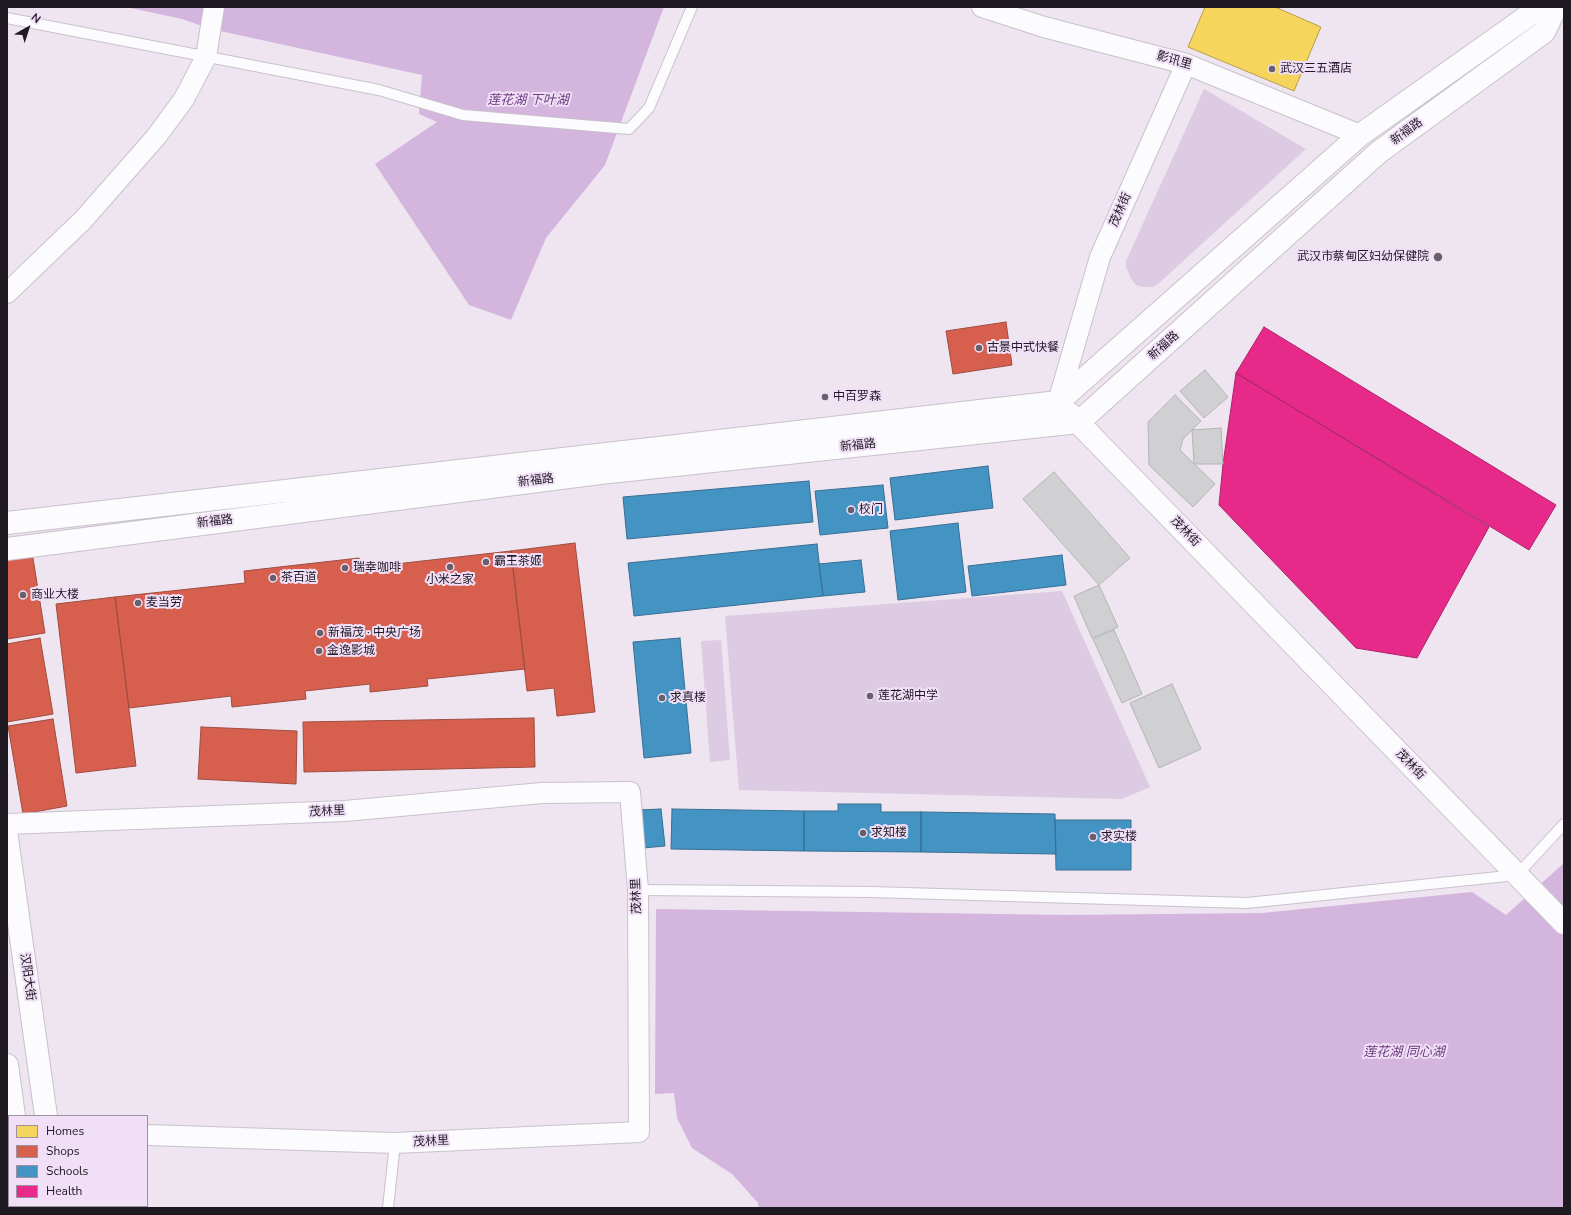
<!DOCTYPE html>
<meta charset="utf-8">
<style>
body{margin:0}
#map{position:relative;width:1571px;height:1215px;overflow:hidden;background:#eee5f1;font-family:"Nunito Sans",sans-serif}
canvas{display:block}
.frame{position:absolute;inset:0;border:8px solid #1f1921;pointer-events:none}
.legend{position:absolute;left:8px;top:1115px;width:140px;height:92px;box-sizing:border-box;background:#f0dff7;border:1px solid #9c90a1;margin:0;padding:5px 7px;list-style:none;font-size:12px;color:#1f1921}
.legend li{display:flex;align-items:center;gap:8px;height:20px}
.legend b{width:20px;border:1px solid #9c90a1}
.north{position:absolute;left:8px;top:8px;width:40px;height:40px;-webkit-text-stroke:3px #f0dff7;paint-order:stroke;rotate:39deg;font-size:11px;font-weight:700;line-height:16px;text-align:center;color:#1f1921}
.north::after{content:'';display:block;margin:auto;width:14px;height:18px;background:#1f1921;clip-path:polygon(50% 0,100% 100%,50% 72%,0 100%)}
</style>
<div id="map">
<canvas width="1571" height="1215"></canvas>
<div class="frame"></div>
<ul class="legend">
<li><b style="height:11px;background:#f6d55c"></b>Homes</li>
<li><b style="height:11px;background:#d6604d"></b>Shops</li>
<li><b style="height:11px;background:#4393c3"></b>Schools</li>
<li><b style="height:11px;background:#e7298a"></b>Health</li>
</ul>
<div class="north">N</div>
</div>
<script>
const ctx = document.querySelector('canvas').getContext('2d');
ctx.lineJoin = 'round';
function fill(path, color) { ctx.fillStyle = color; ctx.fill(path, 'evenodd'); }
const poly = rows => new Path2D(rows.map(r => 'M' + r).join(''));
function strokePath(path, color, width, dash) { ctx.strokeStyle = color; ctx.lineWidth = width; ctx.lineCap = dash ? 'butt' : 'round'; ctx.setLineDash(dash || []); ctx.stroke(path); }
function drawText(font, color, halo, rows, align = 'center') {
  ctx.font = font + ' "Nunito Sans","Noto Sans SC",sans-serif'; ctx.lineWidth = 4; ctx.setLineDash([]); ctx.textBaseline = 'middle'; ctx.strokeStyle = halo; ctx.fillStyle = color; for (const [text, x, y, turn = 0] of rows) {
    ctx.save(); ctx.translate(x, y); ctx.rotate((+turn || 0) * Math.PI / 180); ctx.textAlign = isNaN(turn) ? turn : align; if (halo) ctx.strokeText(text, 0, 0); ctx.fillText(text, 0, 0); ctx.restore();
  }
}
const green = poly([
 [1204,89,1306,149,1158,284,1153,287,1142,287,1136,285,1131,279,1126,267,1126,261],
 [1062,591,1150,787,1122,799,739,790,725,616],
 [721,640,730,760,710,762,701,641]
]);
const water = poly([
 [126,7,664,7,605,165,546,238,511,320,469,305,375,164,437,122,419,114,422,75,211,29,182,19],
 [1564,863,1564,1208,759,1208,758,1203,732,1174,692,1148,677,1118,674,1093,655,1094,656,909,1068,915,1262,913,1472,892,1506,915]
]);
const homes = poly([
 [1205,7,1275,7,1321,27,1294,91,1188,47,1205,7]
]);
const shops = poly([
 [1006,322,1012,365,953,374,946,331,1006,322],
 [575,543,595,712,557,716,554,688,527,691,511,551,575,543],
 [511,551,525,669,427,679,428,686,370,692,370,684,305,691,306,699,232,707,231,696,129,708,115,597,245,583,244,571,359,558,360,568,511,551],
 [32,552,45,633,7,639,7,556,32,552],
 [115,597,136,766,76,773,56,604,115,597],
 [40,638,53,714,7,722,7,644,40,638],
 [534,718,535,767,304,772,303,722,534,718],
 [53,719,67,806,23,814,8,726,53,719],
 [201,727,297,731,296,784,198,779,201,727]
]);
const schools = poly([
 [988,466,993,508,895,520,890,478,988,466],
 [809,481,813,522,627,539,623,497,809,481],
 [883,485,888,528,820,535,815,491,883,485],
 [958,523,966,592,898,600,890,531,958,523],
 [817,544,823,596,634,616,628,563,817,544],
 [1062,555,1066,585,972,596,968,566,1062,555],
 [861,560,865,592,823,596,819,564,861,560],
 [680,638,691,753,644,758,633,642,680,638],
 [838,804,881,804,881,812,921,812,921,852,804,851,804,811,838,811,838,804],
 [661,809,665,846,643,848,639,810,661,809],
 [672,809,804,811,804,851,671,849,672,809],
 [921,812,1055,814,1056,854,921,852,921,812],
 [1055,820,1131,820,1131,870,1056,870,1055,820]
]);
const health = poly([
 [1264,327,1556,505,1529,550,1236,373,1264,327],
 [1236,373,1489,527,1417,658,1356,648,1219,505,1223,464,1236,373]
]);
const building = poly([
 [1205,370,1228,397,1204,418,1180,391,1205,370],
 [1175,395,1201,421,1183,439,1180,450,1215,484,1193,507,1149,465,1148,422,1175,395],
 [1221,428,1223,464,1194,464,1192,430,1221,428],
 [1054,472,1130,558,1099,585,1023,499,1054,472],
 [1099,585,1118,627,1092,638,1074,596,1099,585],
 [1114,630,1142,694,1122,703,1093,639,1114,630],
 [1172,684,1201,749,1159,768,1130,703,1172,684]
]);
const lane = poly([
 [7,18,379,90,463,115,629,129,649,108,692,7],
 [638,890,871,892,1247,903,1517,875,1564,824],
 [388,1208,395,1143]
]);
const street = poly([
 [982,7,1044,27,1186,64,1360,135],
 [7,293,83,220,156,137,184,99,206,57,214,7],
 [1058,402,1100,257,1186,64],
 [7,824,345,811,542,793,630,792,638,890,639,1132,395,1143,147,1135]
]);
const secondary = poly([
 [1069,413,1564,923],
 [7,523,1058,402,1360,135,1532,13,1535,7],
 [7,549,600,473,1079,422,1379,152,1544,32,1556,7],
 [7,838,46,1116],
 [7,1065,14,1116],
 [27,1206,28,1208],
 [59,1206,59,1208]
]);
const markers = [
 [1272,69,4,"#67606a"],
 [1438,257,5,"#67606a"],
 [979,348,4,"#67606a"],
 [825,397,4,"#67606a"],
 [851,510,4,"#67606a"],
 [486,562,4,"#67606a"],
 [450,567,4,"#67606a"],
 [345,568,4,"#67606a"],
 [273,578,4,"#67606a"],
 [23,595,4,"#67606a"],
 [138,603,4,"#67606a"],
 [320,633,4,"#67606a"],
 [319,651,4,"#67606a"],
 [870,696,4,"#67606a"],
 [662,698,4,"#67606a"],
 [863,833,4,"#67606a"],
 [1093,837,4,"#67606a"]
];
const streetNames = [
 ["影讯里",1174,61,16],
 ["新福路",1407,132,-36],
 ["茂林街",1121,210,-66],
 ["新福路",1164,346,-42],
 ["新福路",858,446,-6],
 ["新福路",536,481,-7],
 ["新福路",215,522,-7],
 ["茂林街",1185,532,46],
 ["茂林街",1410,765,46],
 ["茂林里",327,812,-3],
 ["茂林里",637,896,-92],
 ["汉阳大街",27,977,82],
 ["茂林里",431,1142,-3]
];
const poiNames = [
 ["武汉三五酒店",1280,69],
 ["武汉市蔡甸区妇幼保健院",1429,257,"right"],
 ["古景中式快餐",987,348],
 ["中百罗森",833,397],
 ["校门",859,510],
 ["霸王茶姬",494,562],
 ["瑞幸咖啡",353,568],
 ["茶百道",281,578],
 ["小米之家",450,580,"center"],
 ["商业大楼",31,595],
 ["麦当劳",146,603],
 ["新福茂 · 中央广场",328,633],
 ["金逸影城",327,651],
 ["莲花湖中学",878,696],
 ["求真楼",670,698],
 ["求知楼",871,833],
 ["求实楼",1101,837]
];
const waterNames = [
 ["莲花湖 下叶湖",528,101],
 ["莲花湖 同心湖",1404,1053]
];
fill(green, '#dccbe2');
fill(water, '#d3b5de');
fill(homes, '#f6d55c');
strokePath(homes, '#b69d4a', 1);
fill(shops, '#d6604d');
strokePath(shops, '#9f4b40', 1);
fill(schools, '#4393c3');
strokePath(schools, '#386e92', 1);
fill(health, '#e7298a');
strokePath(health, '#ab246a', 1);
fill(building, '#d0d0d2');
strokePath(building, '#b3b4b5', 1);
strokePath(lane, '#c9c1cc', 12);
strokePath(street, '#c9c1cc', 22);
strokePath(secondary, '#c9c1cc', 24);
strokePath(lane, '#fcfbfd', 10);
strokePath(street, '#fcfbfd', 20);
strokePath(secondary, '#fcfbfd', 22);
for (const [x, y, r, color] of markers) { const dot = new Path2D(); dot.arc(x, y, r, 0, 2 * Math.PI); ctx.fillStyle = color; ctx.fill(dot); strokePath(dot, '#f0dff7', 1.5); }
drawText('12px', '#1f1921', '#f0dff7', streetNames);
drawText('12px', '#1f1921', '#f0dff7', poiNames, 'left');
drawText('italic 13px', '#6c3c7d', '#f0dff7', waterNames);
</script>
